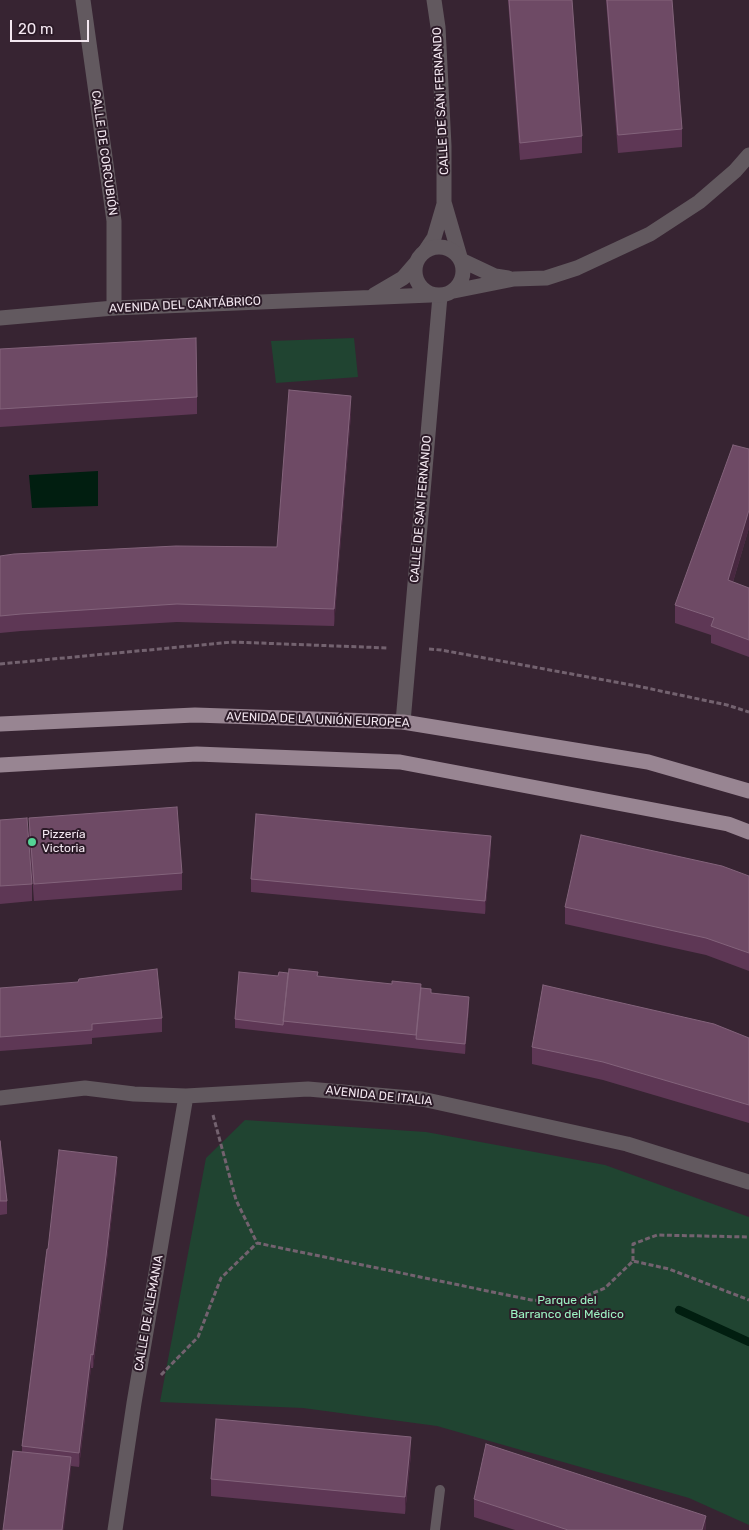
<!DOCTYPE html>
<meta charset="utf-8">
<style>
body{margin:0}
#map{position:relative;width:749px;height:1530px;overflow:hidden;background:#372432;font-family:Rubik,sans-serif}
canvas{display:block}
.scale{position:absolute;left:10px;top:20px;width:79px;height:22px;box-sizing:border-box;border:2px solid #f3e7f0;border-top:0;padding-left:6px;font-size:15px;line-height:18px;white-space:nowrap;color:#f3e7f0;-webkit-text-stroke:4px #2c1b28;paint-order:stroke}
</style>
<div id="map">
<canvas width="749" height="1530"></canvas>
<div class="scale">20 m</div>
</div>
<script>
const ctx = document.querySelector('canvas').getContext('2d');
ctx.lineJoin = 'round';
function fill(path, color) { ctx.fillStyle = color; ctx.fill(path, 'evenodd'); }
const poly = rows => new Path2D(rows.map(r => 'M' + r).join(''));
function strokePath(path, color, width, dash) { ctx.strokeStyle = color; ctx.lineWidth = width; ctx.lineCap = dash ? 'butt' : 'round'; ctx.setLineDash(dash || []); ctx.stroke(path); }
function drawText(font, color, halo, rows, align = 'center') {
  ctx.font = font + ' Rubik,sans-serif'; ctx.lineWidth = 4; ctx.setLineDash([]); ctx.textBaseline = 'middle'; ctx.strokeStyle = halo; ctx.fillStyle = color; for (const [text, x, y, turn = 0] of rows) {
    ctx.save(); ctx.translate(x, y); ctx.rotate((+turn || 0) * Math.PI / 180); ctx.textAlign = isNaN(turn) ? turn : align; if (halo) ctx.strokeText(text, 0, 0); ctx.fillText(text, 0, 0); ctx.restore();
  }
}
const green = poly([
 [354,338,358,377,276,383,271,341],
 [245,1120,426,1132,605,1165,749,1217,749,1525,689,1498,437,1426,303,1408,160,1402,206,1158]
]);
const water = poly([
 [98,471,98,506,32,508,29,475]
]);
const stream = poly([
 [679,1310,749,1342]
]);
const path = poly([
 [429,649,441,650,637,686,727,705,749,712],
 [0,664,233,642,388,648],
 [213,1115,236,1200,257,1243,531,1300,572,1302,605,1288,633,1261,669,1269,749,1300],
 [633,1261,633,1244,657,1235,749,1237],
 [161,1375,198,1337,221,1278,257,1243]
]);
const service = poly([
 [435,1530,440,1490]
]);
const minor = poly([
 [83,0,114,221,114,308],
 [434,0,438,27,444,146,444,202,460,257],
 [426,250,434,238,444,204],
 [403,722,440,296],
 [0,1098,85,1088,134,1094,186,1096,308,1089,422,1099,627,1144,749,1182],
 [115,1530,134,1403,186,1096]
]);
const tertiary = poly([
 '415 271a24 24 0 1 1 48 0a24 24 0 1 1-48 0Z',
 [461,260,495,276,508,278],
 [454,291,514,279,546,278,577,268,650,234,699,202,735,171,749,155],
 [374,295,403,278,416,263],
 [0,318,114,308,431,295]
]);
const primary = poly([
 [0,724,195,715,403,722,648,762,749,791],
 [0,765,197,754,400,762,728,824,749,832]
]);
const wall = poly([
 [508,0,572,0,582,136,582,153,520,160],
 [606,0,672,0,682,129,682,147,618,153],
 [0,349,197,397,197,414,0,427],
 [351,414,334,626,177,622,21,631,0,633,0,556,277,547],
 [749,449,749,528,733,582,749,588,749,657,711,643,711,635,675,623,675,605],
 [29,818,182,873,182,890,34,901,29,835],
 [0,820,32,884,32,901,0,904],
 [491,850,485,914,251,892,251,879],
 [749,876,749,971,706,955,565,924,565,907],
 [318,976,421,988,431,993,469,1007,465,1054,235,1028,235,1019],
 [0,988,162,1018,162,1032,92,1038,92,1044,0,1051],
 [749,1038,749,1123,603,1080,532,1064,532,1047],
 [0,1141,7,1201,7,1214,0,1215],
 [117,1170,106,1269,93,1368,91,1368,79,1467,71,1466,71,1471,22,1452,22,1446,48,1249],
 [411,1454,405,1514,211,1496,211,1479],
 [474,1499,706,1530,515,1530,474,1517]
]);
const shadedWall = poly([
 [351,396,351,414,334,626,334,609],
 [749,510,749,528,728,598,728,580],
 [491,836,491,850,485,914,485,901],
 [469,997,469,1007,465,1054,465,1044],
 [117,1157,117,1170,106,1269,93,1368,93,1355],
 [91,1354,91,1368,79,1467,79,1453],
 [411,1437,411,1454,405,1514,405,1497],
 [71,1457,71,1471,64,1530,62,1530],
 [706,1516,706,1530,702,1530]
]);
const building = poly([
 [509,0,572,0,582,136,520,143,509,0],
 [607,0,672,0,682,129,618,135,607,0],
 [196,338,197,397,0,409,0,349,196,338],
 [289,390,351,396,334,609,177,604,21,614,0,616,0,556,14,554,176,546,277,547,289,390],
 [733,445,749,449,749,510,728,580,749,588,749,640,711,626,714,618,675,605,733,445],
 [177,807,182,873,34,884,29,818,177,807],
 [256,814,491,836,485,901,251,879,256,814],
 [27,818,32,884,0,886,0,820,27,818],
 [581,835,722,866,749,876,749,953,706,938,565,907,581,835],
 [157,969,162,1018,92,1024,92,1030,0,1037,0,988,78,982,79,979,157,969],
 [289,969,318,972,317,976,392,984,392,981,421,984,416,1035,283,1021,289,969],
 [239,972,278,976,279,972,288,973,283,1025,235,1019,239,972],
 [543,985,714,1024,749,1038,749,1105,603,1062,532,1047,543,985],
 [421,988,431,989,431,993,469,997,465,1044,416,1039,421,988],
 [0,1141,7,1201,0,1201,0,1141],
 [59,1150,117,1157,106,1256,93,1355,91,1354,79,1453,22,1446,47,1249,48,1249,59,1150],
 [216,1419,411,1437,405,1497,211,1479,216,1419],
 [486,1444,706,1516,702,1530,568,1530,474,1499,486,1444],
 [13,1451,71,1457,62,1530,3,1530,13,1451]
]);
const markers = [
 [32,842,5,"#54d395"]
];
const streetNames = [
 ["CALLE DE SAN FERNANDO",441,101,-93],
 ["CALLE DE CORCUBIÓN",104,153,82],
 ["AVENIDA DEL CANTÁBRICO",185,305,-3],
 ["CALLE DE SAN FERNANDO",421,509,-85],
 ["AVENIDA DE LA UNIÓN EUROPEA",318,720,2],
 ["AVENIDA DE ITALIA",379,1096,6],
 ["CALLE DE ALEMANIA",149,1313,-80]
];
const poiNames = [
 ["Pizzería",42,835],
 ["Victoria",42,849]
];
const parkNames = [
 ["Parque del",567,1301],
 ["Barranco del Médico",567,1315]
];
fill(green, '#204431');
fill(water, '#011e10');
strokePath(stream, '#011e10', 8);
strokePath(path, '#73626f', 3, [5, 2.5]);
strokePath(service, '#62595f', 10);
strokePath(minor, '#62595f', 15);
strokePath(tertiary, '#62595f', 15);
strokePath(primary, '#988592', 15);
fill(wall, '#5e3755');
fill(shadedWall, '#482840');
fill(building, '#6e4a65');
strokePath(building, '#83637b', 1);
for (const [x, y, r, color] of markers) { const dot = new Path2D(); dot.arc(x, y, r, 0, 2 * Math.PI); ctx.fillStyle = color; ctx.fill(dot); strokePath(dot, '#2c1b28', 2); }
drawText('12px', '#f3e7f0', '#2c1b28', streetNames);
drawText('12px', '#f3e7f0', '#2c1b28', poiNames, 'left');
drawText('12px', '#9cf2c2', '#2c1b28', parkNames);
</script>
